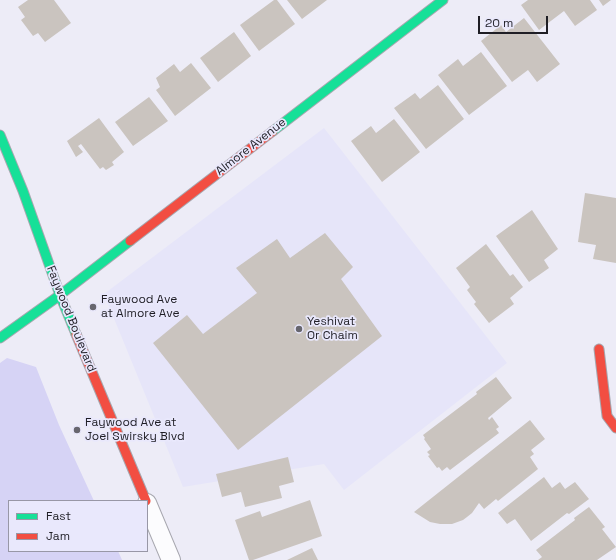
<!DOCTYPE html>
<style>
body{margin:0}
#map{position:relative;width:616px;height:560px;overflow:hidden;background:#edecf7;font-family:"Space Grotesk",sans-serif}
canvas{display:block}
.legend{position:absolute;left:8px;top:500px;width:140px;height:52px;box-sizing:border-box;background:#e9e8fc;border:1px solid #9897a6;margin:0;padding:5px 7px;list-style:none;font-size:12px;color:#1f1e25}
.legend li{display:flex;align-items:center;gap:8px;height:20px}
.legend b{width:20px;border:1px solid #9897a6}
.scale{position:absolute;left:478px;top:16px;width:70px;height:18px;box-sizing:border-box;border:2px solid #1f1e25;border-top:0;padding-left:5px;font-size:12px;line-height:14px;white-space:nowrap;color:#1f1e25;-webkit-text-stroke:3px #e9e8fc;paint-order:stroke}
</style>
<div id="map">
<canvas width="616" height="560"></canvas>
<ul class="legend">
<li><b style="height:5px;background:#16e098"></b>Fast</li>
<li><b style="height:5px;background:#f24e42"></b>Jam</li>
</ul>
<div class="scale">20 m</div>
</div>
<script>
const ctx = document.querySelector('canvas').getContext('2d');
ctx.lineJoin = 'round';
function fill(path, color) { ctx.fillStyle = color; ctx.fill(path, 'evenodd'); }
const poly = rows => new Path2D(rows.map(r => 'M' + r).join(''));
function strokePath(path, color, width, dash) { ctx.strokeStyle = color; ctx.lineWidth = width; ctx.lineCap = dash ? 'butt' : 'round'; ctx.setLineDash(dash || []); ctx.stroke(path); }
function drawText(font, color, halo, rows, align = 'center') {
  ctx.font = font + ' "Space Grotesk",sans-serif'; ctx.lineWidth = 3.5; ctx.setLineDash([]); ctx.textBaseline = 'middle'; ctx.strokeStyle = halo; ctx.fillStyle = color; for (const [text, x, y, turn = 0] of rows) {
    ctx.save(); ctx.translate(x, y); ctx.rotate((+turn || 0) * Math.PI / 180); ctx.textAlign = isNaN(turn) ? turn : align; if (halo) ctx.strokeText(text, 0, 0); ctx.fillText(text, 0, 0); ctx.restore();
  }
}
const built = poly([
 [324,128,507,363,344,490,324,464,183,487,104,294]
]);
const green = poly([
 [7,358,36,367,59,425,94,501,9,501,9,551,118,551,122,560,0,560,0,363]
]);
const building = poly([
 [28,0,54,0,71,23,45,42,38,33,33,36,21,20,25,17,18,7],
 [274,0,277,0,295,24,259,51,240,25],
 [287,0,327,0,302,19],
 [528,0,590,0,597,10,575,26,564,11,539,30,521,5],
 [599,0,611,0,603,6],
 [524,18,560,64,537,82,528,70,512,82,481,41,501,25,506,32],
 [234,32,251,56,218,82,200,58],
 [481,52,507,86,469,115,438,75,458,59,463,66],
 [191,63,211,88,175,116,156,90,160,87,156,78,174,64,180,72],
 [438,85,464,119,426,149,394,108,415,93,420,99],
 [149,97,168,121,133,146,115,122],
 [99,118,124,152,112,162,114,165,106,170,103,167,100,169,81,144,78,146,83,152,76,157,67,141],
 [394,119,420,152,382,182,351,141,371,126,376,133],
 [585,193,616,198,616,263,593,259,596,245,578,242],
 [532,210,558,249,544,260,549,268,529,282,496,236],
 [325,233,353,267,341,279,382,336,238,450,153,343,187,315,203,334,257,293,236,268,277,239,290,258],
 [486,244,510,276,513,274,523,287,510,298,514,304,489,323,474,304,476,302,467,290,470,287,456,268],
 [496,377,512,398,488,418,489,420,492,417,499,427,496,429,499,433,450,470,447,467,442,471,439,467,437,468,428,456,430,455,427,452,431,449,424,439,425,438,423,435,477,394,476,392],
 [530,420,545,439,531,450,534,454,530,457,538,469,498,501,496,499,484,509,479,503,472,513,467,517,463,520,452,524,440,524,430,522,414,512],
 [288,457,294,482,279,486,282,498,245,507,241,492,222,497,216,474],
 [544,477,552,488,560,482,565,489,575,482,589,499,569,514,567,513,531,541,515,519,507,524,498,513],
 [310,500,322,536,253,560,249,560,235,520,260,511,262,517],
 [589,507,605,527,602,529,616,547,597,560,538,560,542,557,536,550,575,520,574,518],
 [312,548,318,560,287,560]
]);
const street = poly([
 [147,503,171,560]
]);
const fast = poly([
 [273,131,443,0],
 [0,135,23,191,60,295,76,334],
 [0,338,60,295,130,241]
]);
const jam = poly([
 [130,241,273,131],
 [76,334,146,501],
 [599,349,607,416,616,428]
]);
const markers = [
 [93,307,4,"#67666e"],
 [299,329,4,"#67666e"],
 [77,430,4,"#67666e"]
];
const streetNames = [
 ["Almore Avenue",251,147,-38],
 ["Faywood Boulevard",71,319,68]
];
const poiNames = [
 ["Faywood Ave",101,300],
 ["at Almore Ave",101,314],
 ["Yeshivat",307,322],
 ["Or Chaim",307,336],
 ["Faywood Ave at",85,423],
 ["Joel Swirsky Blvd",85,437]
];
fill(built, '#e6e5f9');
fill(green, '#d6d3f5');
fill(building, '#cac4bf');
strokePath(street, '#a7a7af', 20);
strokePath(fast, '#a7a7af', 11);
strokePath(jam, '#a7a7af', 11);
strokePath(street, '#fcfcfe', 18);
strokePath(fast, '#16e098', 9);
strokePath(jam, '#f24e42', 9);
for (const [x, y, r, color] of markers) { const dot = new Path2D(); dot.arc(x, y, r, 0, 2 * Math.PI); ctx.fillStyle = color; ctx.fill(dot); strokePath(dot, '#e9e8fc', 1.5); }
drawText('12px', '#1f1e25', '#e9e8fc', streetNames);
drawText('12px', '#1f1e25', '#e9e8fc', poiNames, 'left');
</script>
